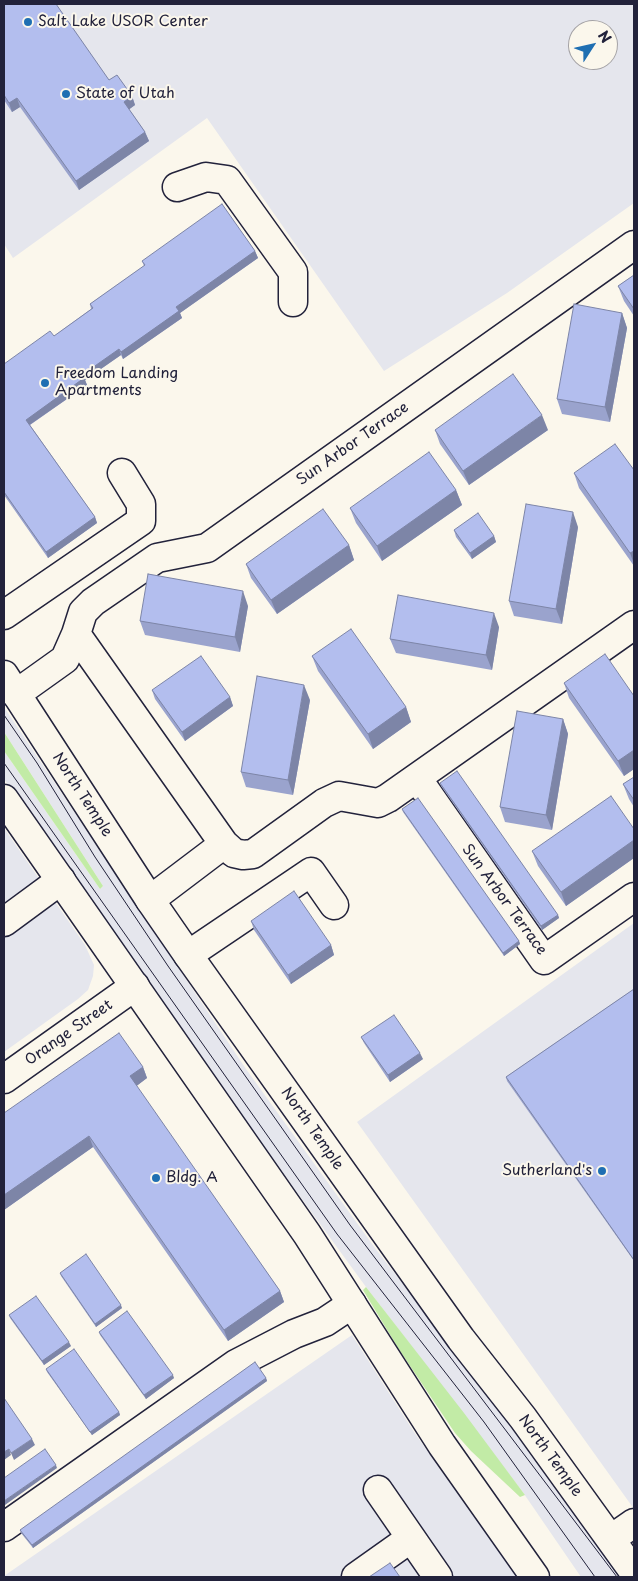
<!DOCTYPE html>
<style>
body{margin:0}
#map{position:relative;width:638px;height:1581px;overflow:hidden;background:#fbf7ec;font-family:"Playpen Sans",sans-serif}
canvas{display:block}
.frame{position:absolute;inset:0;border:5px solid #22223b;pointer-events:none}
.north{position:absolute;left:568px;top:20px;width:50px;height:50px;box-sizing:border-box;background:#fbf7ec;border:1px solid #a4a2a5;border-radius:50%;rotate:55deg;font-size:14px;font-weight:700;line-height:20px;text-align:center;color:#22223b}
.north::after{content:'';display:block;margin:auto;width:18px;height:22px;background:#1f6fb2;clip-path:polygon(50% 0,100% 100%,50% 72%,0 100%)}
</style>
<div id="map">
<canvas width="638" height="1581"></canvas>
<div class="frame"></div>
<div class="north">N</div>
</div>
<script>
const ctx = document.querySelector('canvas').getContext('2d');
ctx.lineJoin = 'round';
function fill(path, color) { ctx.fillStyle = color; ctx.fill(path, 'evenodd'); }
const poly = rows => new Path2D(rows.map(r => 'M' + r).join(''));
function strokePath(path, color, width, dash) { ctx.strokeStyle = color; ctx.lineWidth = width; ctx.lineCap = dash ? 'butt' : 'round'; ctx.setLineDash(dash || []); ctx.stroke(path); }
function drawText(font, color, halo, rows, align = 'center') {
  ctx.font = font + ' "Playpen Sans",sans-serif'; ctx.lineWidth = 4; ctx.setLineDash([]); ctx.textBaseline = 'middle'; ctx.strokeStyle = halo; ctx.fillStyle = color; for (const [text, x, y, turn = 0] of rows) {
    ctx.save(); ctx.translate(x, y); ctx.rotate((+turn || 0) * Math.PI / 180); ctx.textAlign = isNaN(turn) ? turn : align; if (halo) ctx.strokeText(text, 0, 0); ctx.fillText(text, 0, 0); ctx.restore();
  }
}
const built = poly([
 [4,4,634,4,634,203,507,293,384,371,207,118,13,258,4,244],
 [578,30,608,30,608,60,578,60],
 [4,707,246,1069,375,1248,533,1451,624,1577,581,1577,522,1491,366,1287,296,1191,4,779,4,751,100,889,103,886,4,732],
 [4,828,85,945,94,965,93,976,88,990,78,999,4,1052],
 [634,923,634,1509,357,1122],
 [352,1335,414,1432,517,1577,4,1577,4,1576]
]);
const green = poly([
 [4,732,103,886,100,889,4,751],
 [366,1287,464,1413,525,1495,520,1497,471,1451,455,1433,398,1348,363,1290]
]);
const minor = poly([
 [177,187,206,177,227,180,293,272,293,302],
 [4,615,141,521,141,504,122,473],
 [16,694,65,659,76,634],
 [417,778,544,960,634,897],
 [224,844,76,634,83,612,93,602,157,558,207,548,634,245],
 [150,900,224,844,234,853,243,855,253,854,324,803,339,796,378,803,388,798,634,625],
 [4,922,61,880],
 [188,955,311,872,334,905],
 [4,1079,135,986],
 [378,1490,438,1577],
 [4,1527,236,1364,294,1334,325,1322,352,1304],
 [611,1539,634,1523],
 [356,1577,411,1538]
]);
const major = poly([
 [4,675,150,900,188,955,461,1339,523,1418,634,1572],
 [4,799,307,1234,442,1445,535,1577]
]);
const tram = poly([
 [4,715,37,763,95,857,168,966,350,1225,617,1577],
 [4,763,337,1234,484,1422,595,1577]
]);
const wall = poly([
 [4,4,132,96,135,105,129,109,145,132,149,141,79,190,20,107,12,112,4,100],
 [255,251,258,258,180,313,182,318,123,359,121,355,85,380,87,385,30,425,95,517,97,523,48,558,4,495,4,364,54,336,91,309,90,304,144,266,142,261],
 [634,275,634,316,624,301,618,286],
 [622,313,627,328,610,422,562,414,557,399],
 [435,430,548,430,469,485,440,444],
 [634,470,634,566,579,488,574,473],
 [456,490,462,505,382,561,356,523,350,508],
 [578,527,562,624,514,616,509,601],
 [454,530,494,536,496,542,472,559,456,537],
 [349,545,354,560,277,614,251,578,246,564],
 [248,606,240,652,145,635,140,621],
 [499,627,492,670,396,653,390,639],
 [312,656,406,707,411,722,373,749,318,671],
 [564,683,634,696,634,769,624,776,569,698],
 [152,690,230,697,233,706,185,741,155,699],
 [310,700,293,795,246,787,241,772],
 [563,719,568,734,552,830,505,822,500,807],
 [634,777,634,807,629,799,623,784],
 [440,783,558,915,559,918,542,930,441,786],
 [402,809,519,941,520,944,504,956,403,812],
 [634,829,634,858,566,906,538,866,532,851],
 [251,921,331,945,334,955,291,984,254,930],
 [634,989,634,1261,507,1081,506,1077],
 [361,1037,423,1059,390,1082,364,1043],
 [143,1067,147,1078,136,1086,280,1291,284,1302,228,1341,93,1147,4,1210,4,1113],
 [60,1273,122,1308,96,1327,61,1276],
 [9,1315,71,1346,44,1365,10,1318],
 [99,1332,174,1378,146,1399,100,1335],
 [46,1369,119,1412,120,1415,92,1435,47,1372],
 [266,1378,267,1381,33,1548,21,1533,20,1530]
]);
const shadedWall = poly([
 [132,96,135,105,127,111,124,102],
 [17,98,20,107,12,112,9,103],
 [145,132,149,141,79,190,76,181],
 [255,251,258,258,180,313,182,318,123,359,121,352,176,307],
 [622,313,627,328,610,422,605,407],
 [119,349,121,355,85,380,87,385,28,426,26,420,82,375],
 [542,415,548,430,469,485,463,471],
 [456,490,462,505,382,561,377,546],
 [573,512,578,527,562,624,556,609],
 [95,517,97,523,48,558,46,552],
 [494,536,496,542,472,559,470,553],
 [349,545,354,560,277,614,271,600],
 [634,551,634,564,630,553],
 [243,591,248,606,240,652,235,637],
 [494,613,499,627,492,670,486,655],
 [304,685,310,700,293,795,288,780],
 [230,697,233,706,185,741,182,732],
 [406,707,411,722,373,749,368,734],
 [563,719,568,734,552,830,546,815],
 [634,750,634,769,624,776,618,761],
 [634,840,634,858,566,906,561,892],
 [558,915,559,918,542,930,541,926],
 [519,941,520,944,504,956,503,953],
 [331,945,334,955,291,984,288,975],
 [420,1053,423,1059,390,1082,388,1075],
 [143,1067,147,1078,134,1088,130,1076],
 [89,1136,93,1147,4,1210,4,1195],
 [280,1291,284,1302,228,1341,224,1330],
 [121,1305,122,1308,96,1327,95,1324],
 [69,1342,71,1346,44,1365,42,1361],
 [173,1375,174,1378,146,1399,144,1395],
 [266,1378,267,1381,33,1548,32,1545],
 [119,1412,120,1415,92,1435,90,1432],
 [32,1439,35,1445,14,1460,11,1453],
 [9,1449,11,1455,4,1460,4,1452],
 [56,1465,57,1468,5,1505,4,1501]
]);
const building = poly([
 [4,4,56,4,109,80,117,75,132,96,124,102,145,132,76,181,17,98,9,103,4,95,4,4],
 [222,204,255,251,176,307,179,311,121,352,119,349,82,375,84,378,26,420,95,517,46,552,4,492,4,364,50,331,54,336,93,308,90,304,145,265,142,261,222,204],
 [634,275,634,309,618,286,634,275],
 [574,304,622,313,605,407,557,399,574,304],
 [513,374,542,415,463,471,435,430,513,374],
 [615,444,634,470,634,551,630,553,574,473,615,444],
 [429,452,456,490,377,546,350,508,429,452],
 [526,504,573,512,556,609,509,601,526,504],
 [323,509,349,545,271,600,246,564,323,509],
 [478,513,494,536,470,553,454,530,478,513],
 [148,574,243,591,235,637,140,621,148,574],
 [398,595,494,613,486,655,390,639,398,595],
 [351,629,406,707,368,734,312,656,351,629],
 [605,654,634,696,634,750,618,761,564,683,605,654],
 [201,656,230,697,182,732,152,690,201,656],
 [257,676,304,685,288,780,241,772,257,676],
 [517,711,563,719,546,815,500,807,517,711],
 [457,771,558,915,541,926,440,783,457,771],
 [634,777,634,800,623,784,634,777],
 [611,796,634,829,634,840,561,892,532,851,611,796],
 [418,798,519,941,503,953,402,809,418,798],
 [294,891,331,945,288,975,251,921,294,891],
 [634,989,634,1260,506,1077,634,989],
 [394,1015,420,1053,388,1075,361,1037,394,1015],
 [119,1033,143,1067,130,1076,280,1291,224,1330,89,1136,4,1195,4,1113,119,1033],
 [86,1254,121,1305,95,1324,60,1273,86,1254],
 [36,1296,69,1342,42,1361,9,1315,36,1296],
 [127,1311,173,1375,144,1395,99,1332,127,1311],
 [74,1349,119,1412,90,1432,46,1369,74,1349],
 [255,1362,266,1378,32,1545,20,1530,255,1362],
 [4,1398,32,1439,11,1453,9,1449,4,1452,4,1398],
 [45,1449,56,1465,4,1501,4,1478,45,1449],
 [390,1563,400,1577,369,1577,390,1563]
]);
const markers = [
 [28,22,5,"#1f6fb2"],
 [66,94,5,"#1f6fb2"],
 [45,383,5,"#1f6fb2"],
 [602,1171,5,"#1f6fb2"],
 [156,1178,5,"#1f6fb2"]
];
const poiNames = [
 ["Salt Lake USOR Center",38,22],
 ["State of Utah",76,94],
 ["Freedom Landing",55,374],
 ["Apartments",55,391],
 ["Sutherland's",592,1171,"right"],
 ["Bldg. A",166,1178]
];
const streetNames = [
 ["Sun Arbor Terrace",353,444,-35],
 ["North Temple",82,795,57],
 ["Sun Arbor Terrace",504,900,54],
 ["Orange Street",69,1033,-35],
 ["North Temple",312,1129,55],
 ["North Temple",550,1456,54]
];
fill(built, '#e5e6ed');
fill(green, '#c2eba6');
strokePath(minor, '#22223b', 31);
strokePath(major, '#22223b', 31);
strokePath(minor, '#fbf7ec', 28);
strokePath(major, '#fbf7ec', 28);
strokePath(tram, '#22223b', 1);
fill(wall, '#9aa3cd');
fill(shadedWall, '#7d85a7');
fill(building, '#b3beee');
strokePath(building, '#7d85a7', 1);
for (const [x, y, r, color] of markers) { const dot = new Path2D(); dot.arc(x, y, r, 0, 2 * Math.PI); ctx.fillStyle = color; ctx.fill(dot); strokePath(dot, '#fbf7ec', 2); }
drawText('15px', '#22223b', '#fbf7ec', poiNames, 'left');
drawText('15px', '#22223b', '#fbf7ec', streetNames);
</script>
